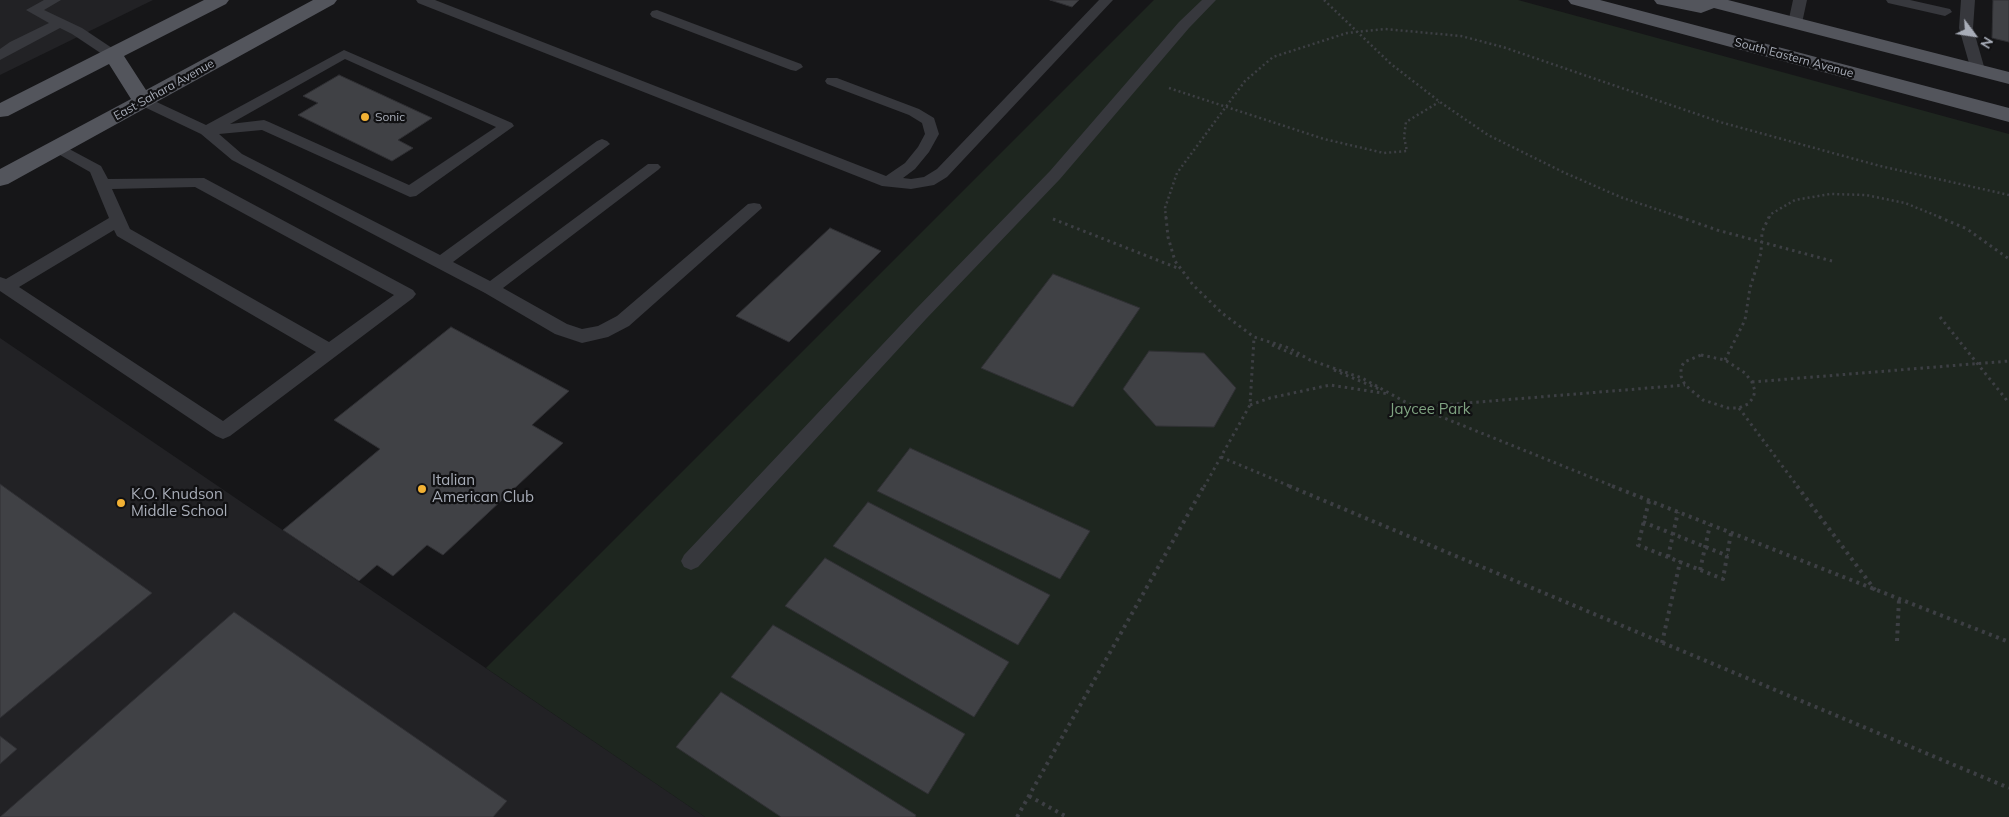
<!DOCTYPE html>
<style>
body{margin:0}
#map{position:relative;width:2009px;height:817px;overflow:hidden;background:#161618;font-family:Mulish,sans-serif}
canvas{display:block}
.north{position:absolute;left:1949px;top:10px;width:50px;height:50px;-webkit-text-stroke:4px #111113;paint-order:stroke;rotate:121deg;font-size:14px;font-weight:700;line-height:20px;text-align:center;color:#a8adb8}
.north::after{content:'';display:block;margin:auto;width:18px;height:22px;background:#a8adb8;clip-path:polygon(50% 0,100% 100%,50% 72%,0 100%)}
</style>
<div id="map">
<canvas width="2009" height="817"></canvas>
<div class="north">N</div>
</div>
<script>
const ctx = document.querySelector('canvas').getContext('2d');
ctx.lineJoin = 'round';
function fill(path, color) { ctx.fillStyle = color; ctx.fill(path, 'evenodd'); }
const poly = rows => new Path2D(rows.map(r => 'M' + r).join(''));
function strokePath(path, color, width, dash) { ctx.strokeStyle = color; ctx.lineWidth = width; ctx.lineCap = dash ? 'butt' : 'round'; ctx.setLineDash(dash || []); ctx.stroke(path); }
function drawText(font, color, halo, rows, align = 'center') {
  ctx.font = font + ' Mulish,sans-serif'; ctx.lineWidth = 4.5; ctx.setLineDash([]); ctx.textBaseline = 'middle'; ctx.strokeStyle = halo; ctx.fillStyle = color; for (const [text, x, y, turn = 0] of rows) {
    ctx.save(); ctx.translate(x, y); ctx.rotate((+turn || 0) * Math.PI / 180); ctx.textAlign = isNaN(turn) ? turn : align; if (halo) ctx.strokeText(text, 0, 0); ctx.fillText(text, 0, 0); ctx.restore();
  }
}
const built = poly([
 [0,0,153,0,0,75],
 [0,338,705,817,0,817]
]);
const green = poly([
 [1154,0,1518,0,2009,134,2009,817,705,817,486,668]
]);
const building = poly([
 [1050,0,1079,0,1072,7,1050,0],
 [1993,0,2009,0,2009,42,1992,38,1993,0],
 [339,75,432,118,398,140,413,148,392,161,298,115,318,103,303,96,339,75],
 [830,228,881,251,789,342,736,316,830,228],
 [1053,274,1140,308,1073,407,981,368,1053,274],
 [451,327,569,391,532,425,563,443,443,555,427,545,393,576,377,565,359,581,283,530,380,449,334,420,451,327],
 [1149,351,1204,353,1236,388,1214,427,1156,426,1123,389,1149,351],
 [910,448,1090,531,1060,579,877,491,910,448],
 [0,484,152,593,0,718,0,484],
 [868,502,1050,595,1018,645,833,546,868,502],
 [825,558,1009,662,974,717,785,606,825,558],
 [234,612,507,801,493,817,0,817,234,612],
 [773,625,965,734,928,794,731,677,773,625],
 [721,692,916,815,915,817,781,817,676,747,721,692],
 [0,736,17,749,0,764,0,736]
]);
const pathFar2 = poly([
 [1324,0,1391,64,1440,102,1488,135,1565,173,1623,198,1683,218],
 [1169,88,1324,139,1384,153,1407,151,1404,137,1406,122,1439,102],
 [1166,218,1165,208,1177,173,1245,81,1273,57,1347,33,1385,29,1461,36,1503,47,1720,122,1880,166,2009,195],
 [1769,218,1771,214,1795,200,1830,194,1866,195,1905,203,1942,218]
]);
const pathFar1 = poly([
 [1166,217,1168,237,1175,261,1193,285,1222,313,1254,337,1289,348,1310,360,1362,378,1407,403,1615,487],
 [1680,217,1717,230,1832,261],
 [1939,217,1967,229,2009,259],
 [1053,219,1180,269],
 [1940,317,2009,403],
 [1272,345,1298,356],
 [1701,355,1725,360,1745,373,1752,382,1755,391,1753,398,1748,404,1739,408,1728,408,1703,400,1685,385,1681,376,1681,368,1684,362,1701,355],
 [1725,360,1745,320,1750,288,1761,253,1762,232,1769,217],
 [1334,370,1379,389],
 [1752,382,2009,361],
 [1250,405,1270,398,1330,385,1389,394],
 [1418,407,1685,385],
 [1739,408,1798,487],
 [1221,457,1292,487],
 [1204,487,1250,405,1254,338]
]);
const path = poly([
 [1289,486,2009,788],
 [1612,486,2009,642],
 [1797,486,1875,590],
 [1649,501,1638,545,1680,562],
 [1643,522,1728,556],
 [1668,557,1678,512],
 [1700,570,1710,525],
 [1897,641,1899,599],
 [1662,643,1680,562,1723,579,1731,533],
 [1029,796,1067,817],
 [1017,817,1204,486]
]);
const service = poly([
 [44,0,61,0,44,10,82,28,118,52,120,55,118,58,108,58,72,34,60,28,0,60,0,49,10,42,49,23,26,10,44,0],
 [416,0,435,0,886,176,905,163,918,147,925,134,922,123,909,115,827,84,825,81,827,78,837,78,919,109,934,118,939,134,929,152,915,169,903,178,911,179,924,177,937,169,1099,0,1113,0,947,177,934,185,911,189,882,186,418,3,416,0],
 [1202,0,1216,0,1189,28,1060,179,926,319,698,567,691,570,684,567,681,561,684,555,914,311,1050,171,1179,22,1202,0],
 [1793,0,1807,0,1802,23,1795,27,1788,23,1793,0],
 [1886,0,1910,0,1950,9,1952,12,1945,16,1888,3,1886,0],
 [1961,0,1975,0,1973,28,1985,70,1983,73,1978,74,1971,70,1959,28,1961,0],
 [657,10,801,64,803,67,796,71,791,70,652,17,650,14,652,11,657,10],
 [344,50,512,123,514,126,416,196,410,197,262,130,219,134,242,154,440,255,597,141,602,139,607,141,610,144,453,262,490,281,648,164,658,164,661,167,658,170,503,288,567,324,582,329,598,326,617,316,748,204,754,203,760,204,762,208,629,326,608,337,582,343,555,334,485,293,232,160,201,134,138,104,136,101,138,98,148,98,206,125,344,50],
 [345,59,496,127,409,185,269,122,264,120,230,124,345,59],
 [58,143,101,166,108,179,204,178,413,290,416,294,413,298,230,436,223,439,216,436,0,291,0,277,6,279,109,218,90,172,53,151,50,148,53,145,58,143],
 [195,187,394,295,329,342,130,229,112,189,195,187],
 [114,230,117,236,316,352,223,421,19,287,114,230]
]);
const primary = poly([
 [204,0,229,0,226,4,124,56,146,90,313,0,337,0,334,4,8,184,0,186,0,169,131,99,109,64,8,116,0,117,0,103,204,0],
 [1568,0,1600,0,2009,108,2009,122,1571,4,1568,0],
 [1654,0,1728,0,2009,72,2009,84,1714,8,1701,13,1657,4,1654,0]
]);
const markers = [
 [365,117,5,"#f2b134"],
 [422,489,5,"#f2b134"],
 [121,503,5,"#f2b134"]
];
const farStreetnames = [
 ["South Eastern Avenue",1794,58,15],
 ["East Sahara Avenue",164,90,-29]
];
const farPoinames = [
 ["Sonic",375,117]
];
const parkNames = [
 ["Jaycee Park",1430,409]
];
const poiNames = [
 ["Italian",432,480],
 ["American Club",432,497],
 ["K.O. Knudson",131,494],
 ["Middle School",131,511]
];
fill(built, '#222225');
fill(green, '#1e261f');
fill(building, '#404145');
strokePath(building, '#303034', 1);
strokePath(pathFar2, '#3d3f44', 2.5, [2, 3]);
strokePath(pathFar1, '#3d3f44', 3, [2.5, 4]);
strokePath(path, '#3d3f44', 4, [3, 4.5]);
fill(service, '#37383d');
fill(primary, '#53555c');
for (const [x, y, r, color] of markers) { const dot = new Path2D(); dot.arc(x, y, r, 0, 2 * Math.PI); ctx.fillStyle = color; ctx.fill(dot); strokePath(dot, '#111113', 2); }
drawText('12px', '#a8adb8', '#111113', farStreetnames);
drawText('12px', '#a8adb8', '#111113', farPoinames, 'left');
drawText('15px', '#7fa381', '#111113', parkNames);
drawText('15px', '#a8adb8', '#111113', poiNames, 'left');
</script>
